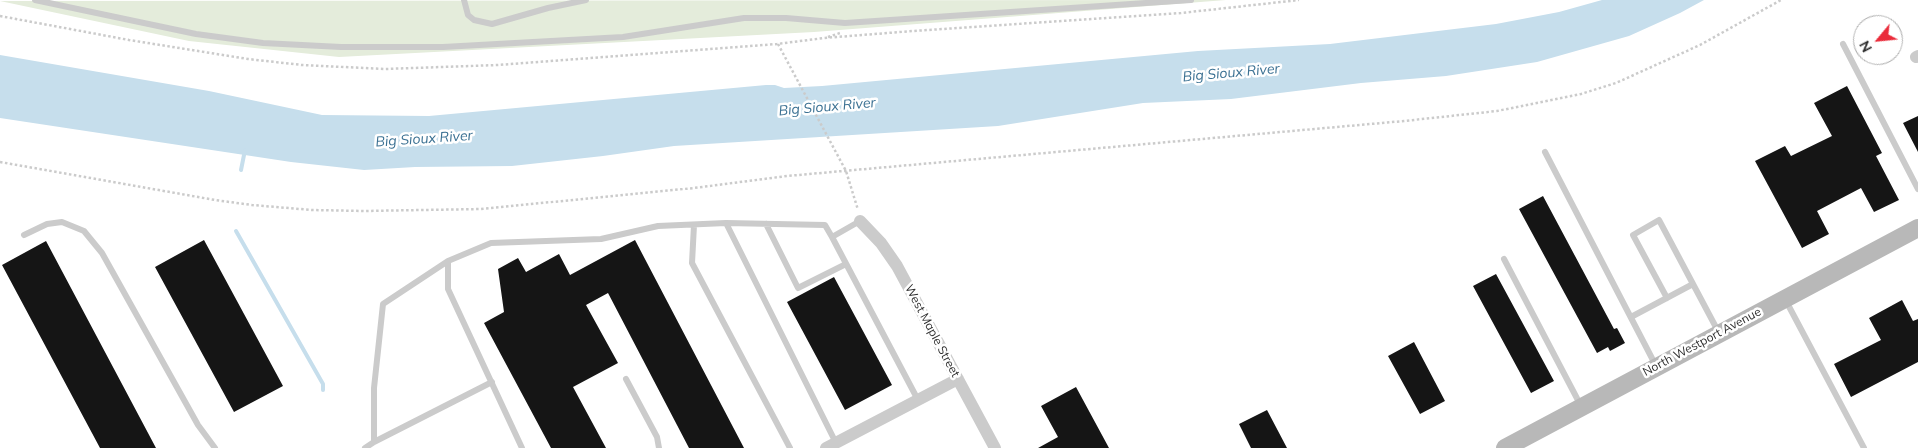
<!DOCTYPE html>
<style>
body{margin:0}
#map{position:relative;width:1918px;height:448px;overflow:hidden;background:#fff;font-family:Mulish,sans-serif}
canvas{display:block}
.north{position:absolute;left:1853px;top:15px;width:50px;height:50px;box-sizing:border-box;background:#fff;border:1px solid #ababab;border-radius:50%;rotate:242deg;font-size:14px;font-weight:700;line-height:20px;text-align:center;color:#2e2e2e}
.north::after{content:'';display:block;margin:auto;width:18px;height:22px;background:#ea2b3a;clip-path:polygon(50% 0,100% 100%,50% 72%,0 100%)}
</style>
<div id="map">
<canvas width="1918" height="448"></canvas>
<div class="north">N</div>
</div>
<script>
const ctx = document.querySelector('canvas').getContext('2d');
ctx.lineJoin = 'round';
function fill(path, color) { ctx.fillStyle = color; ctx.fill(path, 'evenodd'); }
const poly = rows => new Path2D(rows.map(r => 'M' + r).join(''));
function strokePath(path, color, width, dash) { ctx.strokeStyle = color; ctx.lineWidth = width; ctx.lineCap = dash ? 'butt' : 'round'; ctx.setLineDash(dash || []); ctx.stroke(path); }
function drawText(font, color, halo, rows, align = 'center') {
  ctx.font = font + ' Mulish,sans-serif'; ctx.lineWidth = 5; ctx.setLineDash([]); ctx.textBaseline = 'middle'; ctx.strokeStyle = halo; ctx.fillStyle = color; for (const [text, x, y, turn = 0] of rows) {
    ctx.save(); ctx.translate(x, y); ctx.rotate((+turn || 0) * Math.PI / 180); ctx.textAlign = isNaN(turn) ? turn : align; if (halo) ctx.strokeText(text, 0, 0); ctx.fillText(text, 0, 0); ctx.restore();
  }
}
const green = poly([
 [1226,0,814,32,339,57,189,41,0,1]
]);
const water = poly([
 [1602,0,1704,0,1680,13,1629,36,1537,62,1446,76,1361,83,1231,99,1143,103,998,126,674,146,603,156,512,166,415,167,364,170,291,162,0,118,0,55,209,91,322,115,429,116,766,85,775,85,784,88,822,86,1198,51,1330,44,1496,24,1559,12]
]);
const stream = poly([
 [241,170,245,150],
 [236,231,323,384,323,390]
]);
const building = poly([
 [1847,86,1882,153,1876,156,1899,200,1874,212,1861,188,1817,211,1829,234,1802,248,1755,161,1785,146,1791,156,1832,136,1814,103],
 [1918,116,1918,152,1903,123],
 [1543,196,1614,329,1617,328,1625,343,1610,351,1608,347,1597,353,1519,209],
 [204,240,283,386,234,412,155,267],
 [635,240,744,448,689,448,608,293,586,305,618,363,573,387,606,448,551,448,484,323,504,312,498,269,518,258,526,272,559,254,570,275],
 [46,241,156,448,100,448,2,265],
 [1496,274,1554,381,1531,393,1473,286],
 [834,277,892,385,845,410,787,302],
 [1902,300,1913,321,1918,319,1918,362,1851,397,1834,364,1881,340,1869,318],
 [1414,342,1445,401,1420,414,1388,356],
 [1076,387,1109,448,1038,448,1058,437,1041,406],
 [1267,410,1287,448,1251,448,1239,424]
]);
const path = poly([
 [0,16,129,40,248,59,302,65,385,69,498,65,777,44,824,38,913,31,1181,13,1299,0],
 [828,37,840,33],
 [778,44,846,171,858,210],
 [0,162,215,200,252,205,312,210,364,211,481,209,694,188,787,176,1404,121,1497,111,1581,94,1616,83,1700,45,1781,0]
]);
const service = poly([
 [35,0,196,34,263,43,341,47,443,47,623,37,744,18,786,18,845,23,1191,0],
 [464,0,468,15,474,20,492,24,548,8,586,0],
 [1843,44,1918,189],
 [1545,152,1656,366],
 [726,223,825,225,832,237,860,221],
 [766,224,798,288,846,264],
 [694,225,692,263,790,448],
 [24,235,47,224,62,222,84,231,102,253,198,425,215,448],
 [832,237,918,400],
 [1504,259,1581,406],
 [1667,298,1633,235,1659,220,1693,284],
 [1785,299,1864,448],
 [1631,317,1693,284,1719,333],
 [626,379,657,437,659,448],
 [374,442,492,382],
 [365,448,374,442,374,388,383,304,448,261],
 [522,448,448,289,448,261,491,243,601,239,658,226,726,223,836,443]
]);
const minor = poly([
 [1916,57,1918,56],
 [860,221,881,243,897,266,995,448],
 [826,448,958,379]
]);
const secondary = poly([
 [1505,448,1918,228]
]);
const streetNames = [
 ["West Maple Street",932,331,62],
 ["North Westport Avenue",1702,342,-28]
];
const waterNames = [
 ["Big Sioux River",1231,73,-5],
 ["Big Sioux River",827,107,-5],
 ["Big Sioux River",424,139,-4]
];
fill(green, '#e4ecdb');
fill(water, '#c6deec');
strokePath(stream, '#c6deec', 4);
fill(building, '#151515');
strokePath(path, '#cbcbcb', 2.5, [2.5, 2.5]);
strokePath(service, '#cbcbcb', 6);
strokePath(minor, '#cbcbcb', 12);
strokePath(secondary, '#b8b8b8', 18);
drawText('12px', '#2e2e2e', '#fff', streetNames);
drawText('italic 14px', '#3a7092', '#fff', waterNames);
</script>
